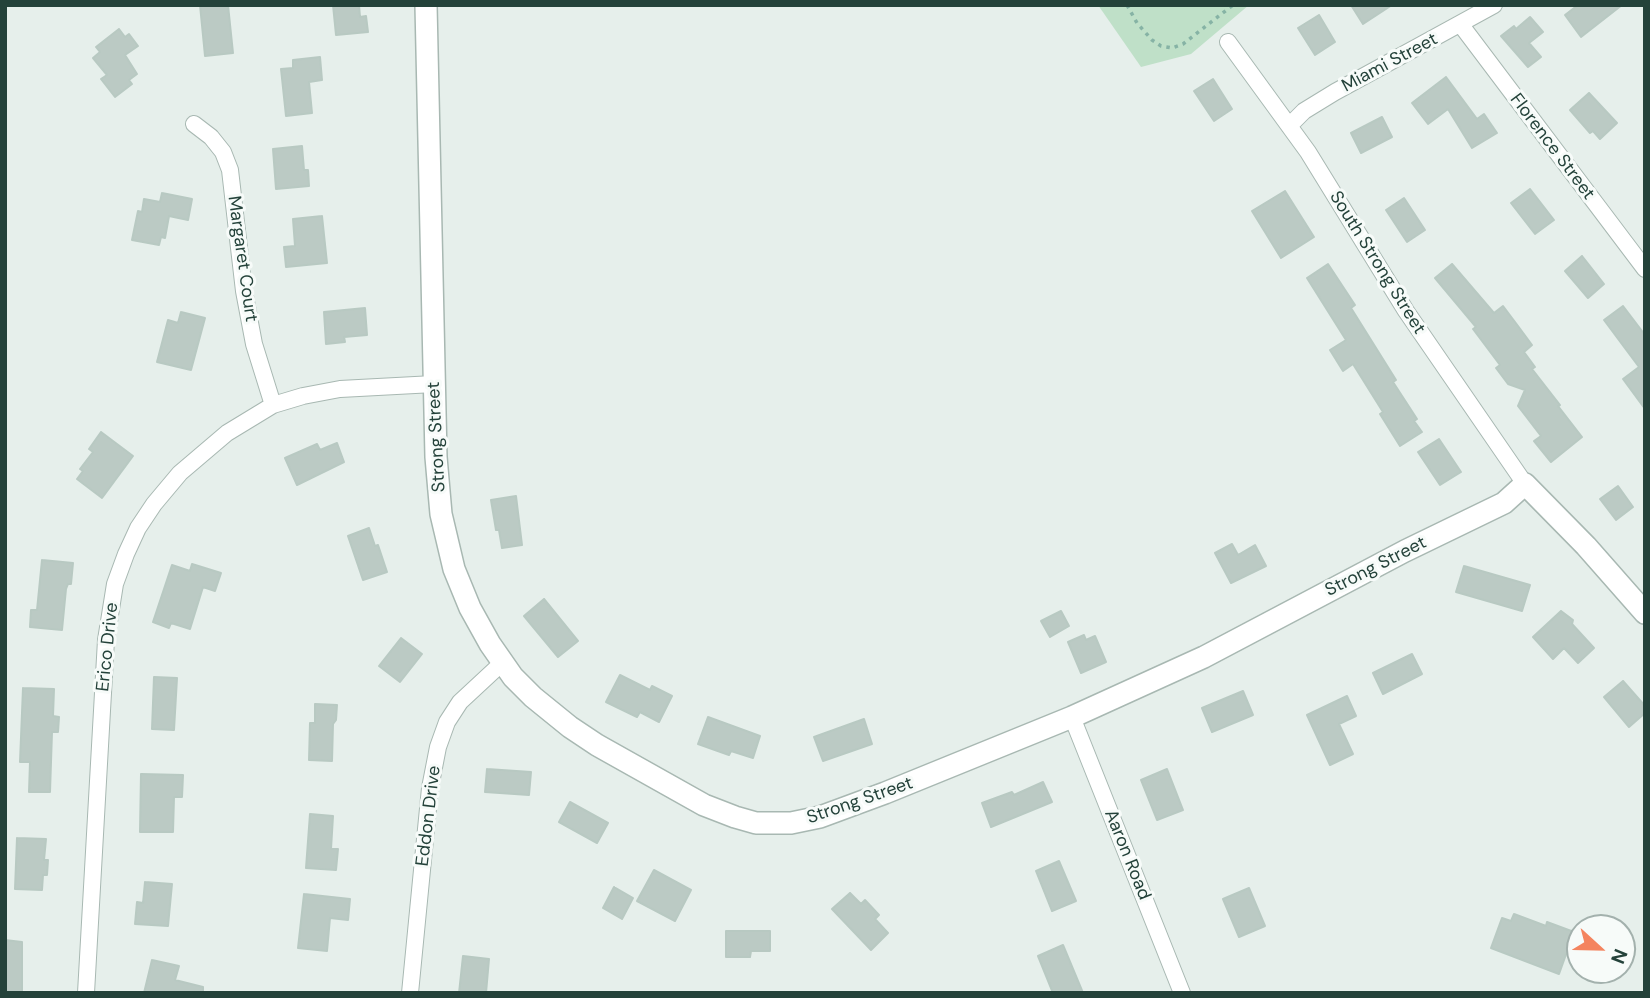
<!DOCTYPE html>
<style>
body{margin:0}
#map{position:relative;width:1650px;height:998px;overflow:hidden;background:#e6efeb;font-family:"DM Sans",sans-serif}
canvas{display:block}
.frame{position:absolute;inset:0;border:7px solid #24423a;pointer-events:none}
.north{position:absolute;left:1566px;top:914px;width:70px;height:70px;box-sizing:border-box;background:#f7fbf9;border:2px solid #a3b1ad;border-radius:50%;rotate:112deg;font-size:19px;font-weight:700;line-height:28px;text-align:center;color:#24423a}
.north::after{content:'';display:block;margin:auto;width:24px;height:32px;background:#f4845f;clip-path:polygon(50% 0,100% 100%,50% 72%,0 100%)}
</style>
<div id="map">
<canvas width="1650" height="998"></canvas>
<div class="frame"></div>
<div class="north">N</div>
</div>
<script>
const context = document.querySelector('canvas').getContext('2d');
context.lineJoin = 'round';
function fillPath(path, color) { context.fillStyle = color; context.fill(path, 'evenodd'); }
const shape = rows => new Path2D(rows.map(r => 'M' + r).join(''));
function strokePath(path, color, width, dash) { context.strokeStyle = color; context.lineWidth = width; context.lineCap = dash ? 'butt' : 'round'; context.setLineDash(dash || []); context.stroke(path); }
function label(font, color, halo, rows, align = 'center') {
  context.font = font + ' "DM Sans",sans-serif'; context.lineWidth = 6; context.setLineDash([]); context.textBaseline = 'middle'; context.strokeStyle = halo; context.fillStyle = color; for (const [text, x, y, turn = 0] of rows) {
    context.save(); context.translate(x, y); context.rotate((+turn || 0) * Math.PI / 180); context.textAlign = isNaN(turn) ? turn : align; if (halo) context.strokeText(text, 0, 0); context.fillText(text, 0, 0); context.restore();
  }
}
fillPath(shape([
 [1098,5,1249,5,1191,54,1141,67]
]), '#bfe0c8');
const building = shape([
 [200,5,228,5,233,53,205,56,200,5],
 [333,5,359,5,360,17,366,16,368,32,336,35,333,5],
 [1351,5,1392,5,1363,24,1351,5],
 [1578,5,1622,5,1581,37,1565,15,1578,5],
 [1319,15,1335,42,1315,55,1298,28,1319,15],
 [1530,17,1543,32,1529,43,1541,57,1528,67,1501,36,1514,26,1516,29,1530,17],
 [119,29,125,37,129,34,138,46,125,55,137,74,129,80,132,84,115,97,101,79,107,75,93,58,100,52,96,47,119,29],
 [320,57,322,80,309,82,312,113,286,116,281,69,293,68,293,60,320,57],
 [1446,77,1477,119,1484,114,1497,133,1472,148,1448,109,1428,124,1412,103,1446,77],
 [1213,79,1232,109,1214,121,1194,91,1213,79],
 [1589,93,1617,123,1600,139,1593,131,1590,133,1570,110,1589,93],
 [1382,117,1392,137,1361,153,1351,133,1382,117],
 [302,146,304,170,308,170,309,186,276,189,273,149,302,146],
 [1530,189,1554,220,1535,234,1511,203,1530,189],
 [1285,191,1314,237,1281,258,1252,211,1285,191],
 [162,193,192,199,188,220,169,216,165,238,161,237,159,245,132,240,138,211,142,212,144,199,160,202,162,193],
 [1404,198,1425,230,1407,242,1386,210,1404,198],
 [322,216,327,263,286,267,284,247,295,246,293,219,322,216],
 [1582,256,1604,284,1588,298,1565,271,1582,256],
 [1328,264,1355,305,1351,308,1396,380,1393,382,1417,419,1414,421,1422,432,1400,446,1380,414,1383,412,1353,364,1343,371,1330,350,1346,340,1307,278,1328,264],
 [1452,264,1494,313,1503,306,1518,326,1532,345,1524,352,1535,367,1532,369,1560,405,1558,406,1582,437,1551,462,1534,441,1541,436,1518,406,1525,390,1508,384,1496,368,1500,365,1473,329,1476,327,1435,278,1452,264],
 [1623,306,1645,335,1645,409,1623,379,1639,367,1604,320,1623,306],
 [365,308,367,335,344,337,345,342,326,344,324,312,365,308],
 [181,312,205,318,191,370,157,362,168,320,178,323,181,312],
 [101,432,133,456,102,498,77,479,83,471,80,469,93,452,89,449,101,432],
 [1439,439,1461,472,1440,485,1418,452,1439,439],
 [337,443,344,462,297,485,285,458,317,444,320,450,337,443],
 [1618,486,1633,507,1616,520,1600,499,1618,486],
 [516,496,522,545,502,548,499,530,496,530,491,500,516,496],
 [369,528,375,546,378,545,387,572,363,580,348,536,369,528],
 [1232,544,1238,555,1255,545,1266,566,1231,583,1215,553,1232,544],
 [42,560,73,563,71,584,68,584,66,589,62,630,30,627,31,610,37,610,42,560],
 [192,564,221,573,215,591,203,587,190,629,171,623,169,628,153,622,172,565,190,571,192,564],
 [1464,566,1530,585,1522,611,1456,592,1464,566],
 [544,599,578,641,558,657,524,616,544,599],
 [1061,611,1069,626,1050,637,1041,621,1061,611],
 [1561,611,1573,620,1572,624,1594,648,1578,663,1564,648,1553,659,1533,637,1561,611],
 [1084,635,1086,640,1095,636,1106,662,1081,673,1068,642,1084,635],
 [401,638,422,654,400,682,379,666,401,638],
 [1412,654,1422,674,1383,694,1373,673,1412,654],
 [620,675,650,690,652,686,672,696,659,722,640,712,637,717,606,702,620,675],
 [154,677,177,678,174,730,152,729,154,677],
 [1623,681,1645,706,1645,713,1629,727,1604,697,1623,681],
 [23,688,54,689,53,716,59,717,58,732,52,732,50,792,29,792,30,762,20,762,23,688],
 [1243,691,1253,715,1212,732,1202,708,1243,691],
 [1347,696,1356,716,1339,724,1353,754,1330,765,1307,715,1347,696],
 [315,704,337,705,336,720,333,724,332,761,309,760,310,723,315,723,315,704],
 [708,717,760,736,753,758,731,751,729,755,698,744,708,717],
 [864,719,872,744,823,761,814,737,864,719],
 [487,769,531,772,529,795,485,792,487,769],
 [1167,769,1183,810,1157,820,1141,780,1167,769],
 [141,774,183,775,182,797,174,797,173,832,140,832,141,774],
 [1043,782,1052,802,991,827,982,803,1012,792,1014,795,1043,782],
 [570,802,608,823,597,843,559,822,570,802],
 [310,814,333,816,331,849,338,849,336,870,306,868,310,814],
 [17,838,46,839,44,860,48,860,47,875,43,875,42,890,15,889,17,838],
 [1059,861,1076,901,1052,911,1036,871,1059,861],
 [654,870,691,890,675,921,637,901,654,870],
 [145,882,172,884,168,926,135,924,137,902,143,903,145,882],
 [614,887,633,898,622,919,603,908,614,887],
 [1249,888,1265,926,1239,937,1223,899,1249,888],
 [850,893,861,904,865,900,879,915,875,919,888,933,871,950,832,909,850,893],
 [304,894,350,899,348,920,330,918,327,951,298,948,304,894],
 [1514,914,1546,926,1547,922,1574,932,1559,974,1491,948,1502,918,1511,921,1514,914],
 [726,931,770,931,770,951,751,951,750,957,726,957,726,931],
 [5,940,22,942,22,993,5,993,5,940],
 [1063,945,1083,993,1053,993,1038,956,1063,945],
 [463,956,489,959,486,993,459,993,463,956],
 [152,960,179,966,175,980,203,987,203,993,144,993,152,960]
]);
fillPath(building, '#bbcac4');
strokePath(building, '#b8c9c2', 2);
const minor = shape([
 [1461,25,1645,269],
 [1228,42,1308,152,1406,311,1525,484],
 [194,124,211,137,223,152,230,170,244,291,254,344,273,405],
 [1289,126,1304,111,1335,92,1494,5],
 [1072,717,1182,993],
 [86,993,106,640,115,584,126,554,138,528,154,504,180,473,227,433,273,405,303,396,340,389,434,384],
 [410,993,430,788,438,747,447,722,460,702,502,663]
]);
const tertiary = shape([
 [426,5,436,457,441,514,454,569,470,608,490,644,513,677,533,697,570,727,597,745,704,805,735,817,756,823,791,823,820,817,885,793,1072,717,1204,657,1405,551,1504,503,1525,484,1586,546,1645,613]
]);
strokePath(minor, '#a8b8b2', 18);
strokePath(tertiary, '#a8b8b2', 24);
strokePath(shape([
 [1127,5,1137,23,1152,40,1161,46,1172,48,1183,44,1233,5]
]), '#86b3a5', 3.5, [3.5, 5]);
strokePath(minor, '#fff', 16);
strokePath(tertiary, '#fff', 21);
label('18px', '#24423a', '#f7fbf9', [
 ["Miami Street",1390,63,-28],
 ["Florence Street",1552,147,53],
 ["Margaret Court",242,259,82],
 ["South Strong Street",1377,263,58],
 ["Strong Street",437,437,-93],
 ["Strong Street",1376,567,-27],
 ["Erico Drive",108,647,-84],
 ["Strong Street",860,801,-19],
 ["Eddon Drive",429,816,-83],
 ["Aaron Road",1127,855,68]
]);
</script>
